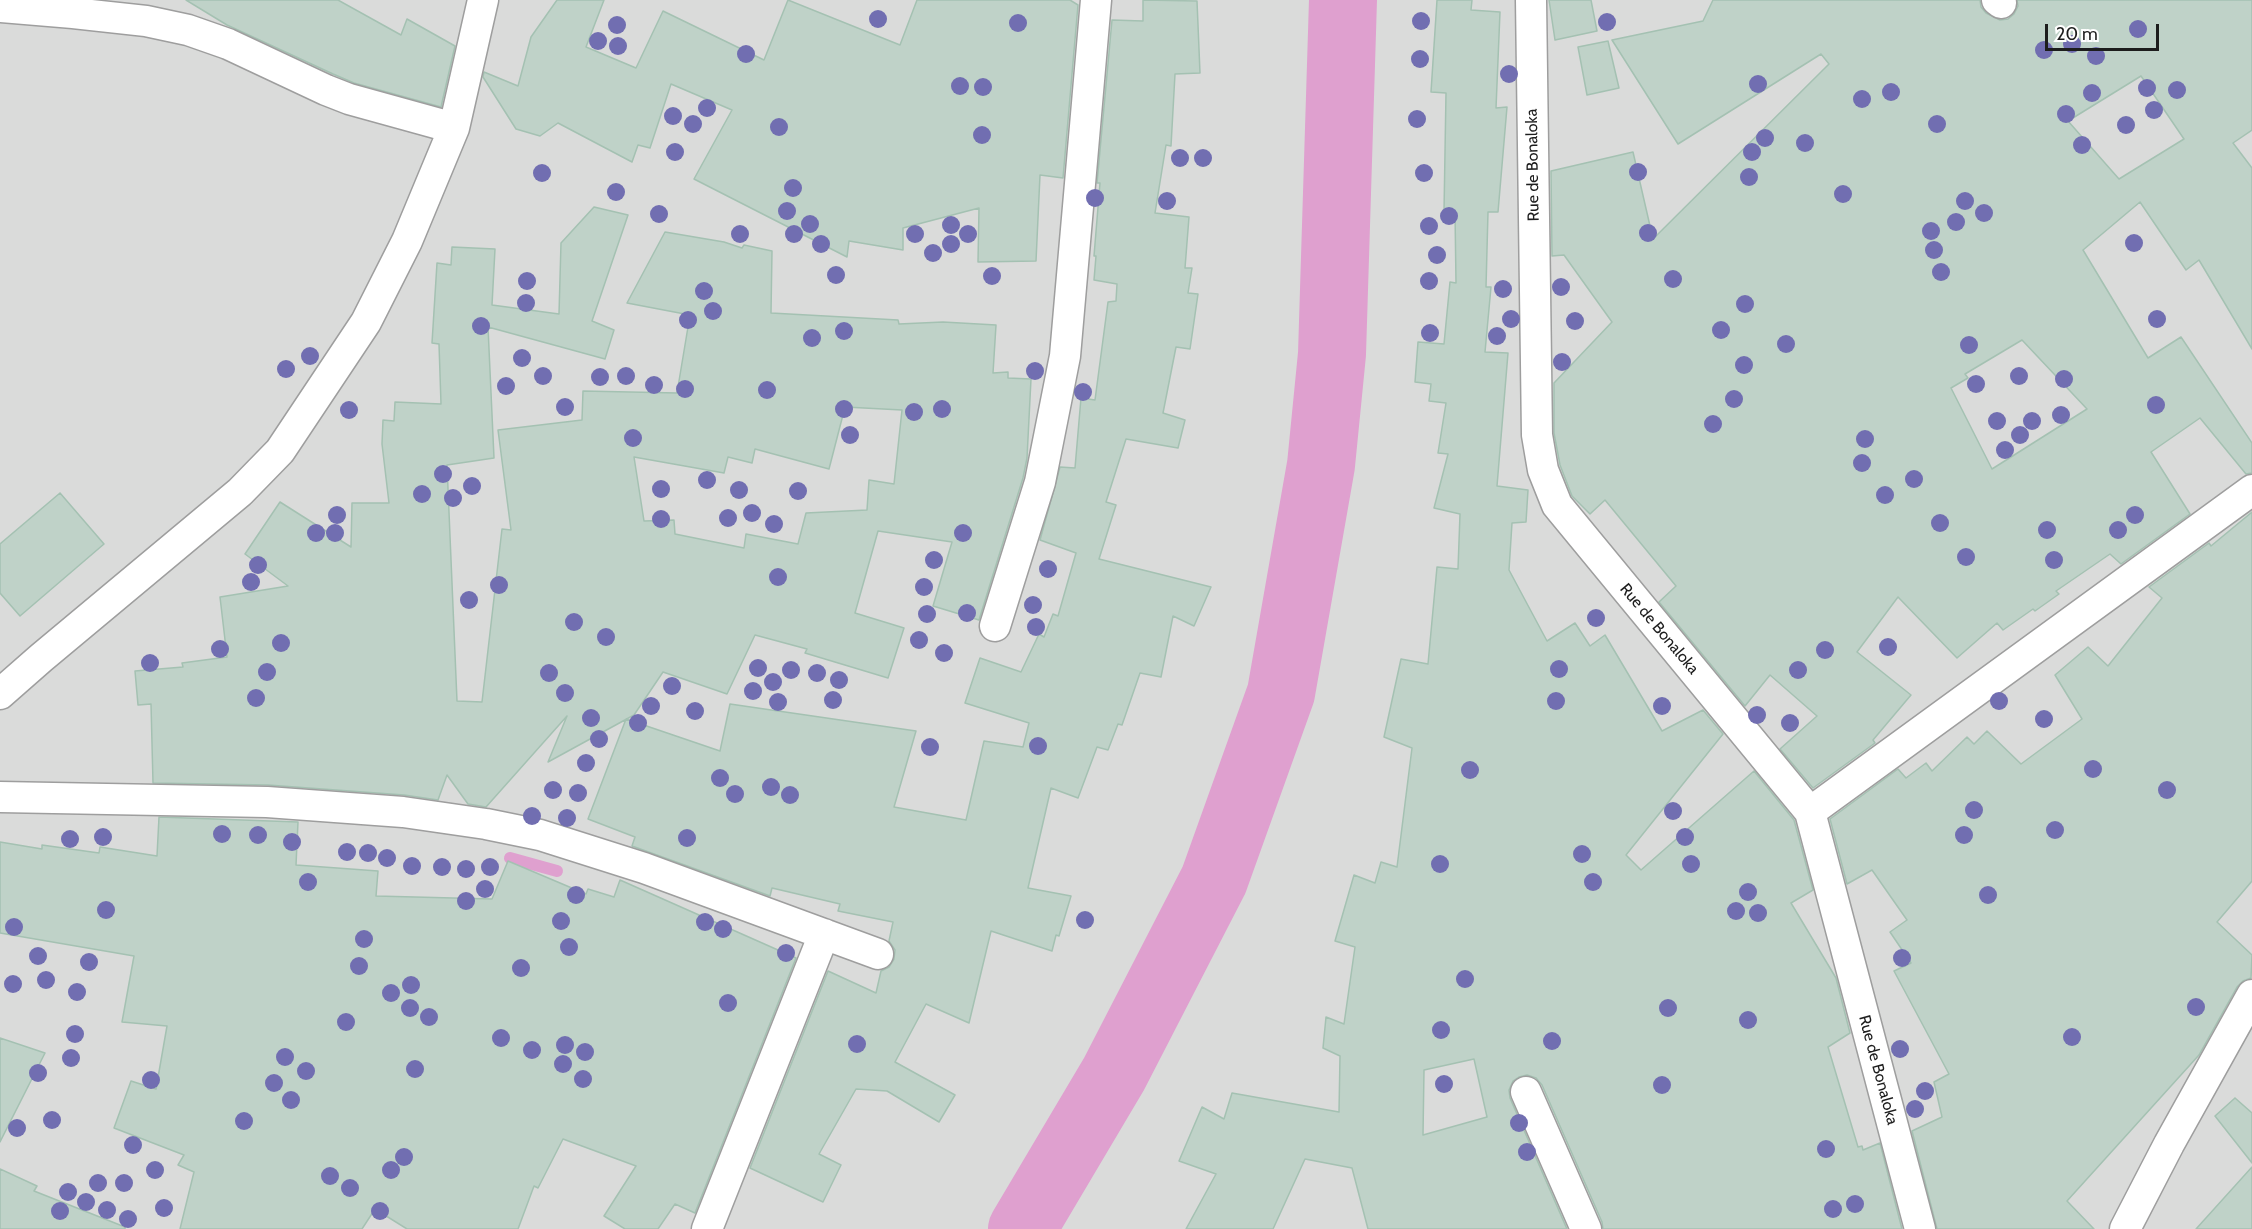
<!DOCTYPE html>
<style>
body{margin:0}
#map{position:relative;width:2252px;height:1229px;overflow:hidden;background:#e2efeb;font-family:Cabin,sans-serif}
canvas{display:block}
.scale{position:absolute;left:2045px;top:24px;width:114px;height:27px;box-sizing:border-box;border:3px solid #1d1d1d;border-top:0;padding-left:8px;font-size:18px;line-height:21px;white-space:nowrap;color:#1d1d1d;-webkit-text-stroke:4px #fff;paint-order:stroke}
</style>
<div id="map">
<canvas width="2252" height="1229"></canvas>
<div class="scale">20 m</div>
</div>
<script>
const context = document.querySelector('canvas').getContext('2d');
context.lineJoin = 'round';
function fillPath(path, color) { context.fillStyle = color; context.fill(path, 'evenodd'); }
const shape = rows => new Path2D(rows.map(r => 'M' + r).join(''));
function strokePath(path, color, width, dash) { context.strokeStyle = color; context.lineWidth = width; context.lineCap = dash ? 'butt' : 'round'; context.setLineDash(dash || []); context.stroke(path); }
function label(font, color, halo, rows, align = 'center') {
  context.font = font + ' Cabin,sans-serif'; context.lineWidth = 4.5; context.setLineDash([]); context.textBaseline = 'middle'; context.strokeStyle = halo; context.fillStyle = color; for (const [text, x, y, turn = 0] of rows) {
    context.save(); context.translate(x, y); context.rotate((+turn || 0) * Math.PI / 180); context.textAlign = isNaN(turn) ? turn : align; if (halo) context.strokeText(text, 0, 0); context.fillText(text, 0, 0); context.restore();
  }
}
fillPath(shape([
 [0,0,2252,0,2252,1229,0,1229]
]), '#dadbda');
strokePath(shape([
 [510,858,557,871]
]), '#dfa0cf', 12);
strokePath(shape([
 [1022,1229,1114,1074,1214,880,1281,693,1321,465,1332,354,1343,0]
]), '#dfa0cf', 68);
const building = shape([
 [186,0,338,0,401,35,407,19,455,46,441,107,354,83,333,74,227,25,186,0],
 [557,0,604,0,586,47,636,68,663,11,764,60,788,0,900,45,917,0,1070,0,1078,5,1063,178,1040,175,1036,261,978,262,979,208,903,228,903,250,849,241,847,257,694,179,732,110,671,84,650,148,638,145,632,162,558,123,540,136,516,129,483,77,484,72,518,86,531,37,557,0],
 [1143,0,1197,1,1200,73,1175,74,1171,146,1166,145,1155,213,1189,217,1185,268,1192,268,1188,293,1198,294,1190,349,1176,347,1163,413,1185,420,1178,448,1126,439,1106,502,1116,505,1099,559,1211,587,1194,626,1173,616,1161,677,1140,673,1122,725,1118,724,1108,750,1097,747,1078,798,1051,788,1028,888,1071,896,1059,936,1056,935,1052,951,991,931,969,1023,926,1004,895,1062,955,1095,939,1122,887,1091,856,1089,819,1154,841,1165,823,1202,750,1168,828,971,876,993,881,971,889,967,894,959,895,950,889,941,893,922,838,911,840,904,772,888,770,896,632,846,635,837,588,819,626,719,720,751,730,704,916,731,894,807,966,820,984,741,1023,747,1029,723,965,703,980,658,1021,672,1039,634,1044,637,1053,614,1058,616,1076,553,1040,540,1060,467,1075,468,1081,398,1095,400,1108,302,1116,301,1117,284,1094,280,1096,256,1094,256,1100,183,1097,183,1112,20,1143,21,1143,0],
 [1437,0,1472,0,1471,10,1500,12,1496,108,1507,107,1498,212,1488,212,1486,287,1491,287,1485,352,1508,353,1497,486,1528,490,1526,522,1512,523,1509,570,1547,641,1575,623,1590,646,1605,635,1662,731,1703,710,1723,734,1626,855,1641,870,1754,771,1794,820,1813,890,1791,903,1836,978,1850,1033,1828,1047,1858,1147,1862,1146,1863,1150,1880,1143,1902,1229,1603,1229,1602,1222,1542,1085,1536,1078,1527,1075,1519,1077,1513,1081,1509,1090,1510,1098,1567,1229,1368,1229,1352,1168,1305,1159,1273,1229,1186,1229,1216,1174,1179,1161,1202,1107,1224,1119,1232,1093,1339,1112,1340,1056,1323,1048,1326,1017,1344,1024,1355,947,1335,941,1354,875,1375,883,1381,862,1397,867,1412,748,1384,737,1401,659,1428,664,1437,567,1458,569,1460,514,1434,508,1448,454,1438,453,1446,403,1429,401,1431,384,1415,382,1418,342,1444,344,1450,282,1456,283,1455,212,1444,212,1446,93,1431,92,1437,0],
 [1474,1059,1487,1117,1423,1135,1424,1070,1474,1059],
 [1549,0,1591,0,1597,31,1555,40,1549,0],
 [1713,0,1980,0,1981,7,1986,13,2000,20,2008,19,2014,14,2018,6,2017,0,2252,0,2252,130,2233,143,2252,168,2252,349,2199,260,2186,270,2140,202,2083,250,2148,358,2181,337,2252,443,2252,473,2246,474,2200,418,2151,452,2190,514,2121,564,2110,554,2056,591,2059,594,2035,611,2033,609,2003,630,1997,623,1957,658,1898,597,1857,652,1911,695,1873,740,1875,743,1813,788,1780,749,1817,716,1770,675,1745,706,1659,602,1676,586,1605,500,1590,514,1572,496,1560,465,1554,433,1554,383,1612,322,1564,255,1552,256,1551,171,1633,152,1653,239,1829,64,1821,54,1678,144,1612,40,1703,21,1713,0],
 [2141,76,2184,139,2119,179,2068,121,2141,76],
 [2022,340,2087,409,1992,469,1951,388,1968,378,1965,374,2022,340],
 [1608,41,1619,88,1587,95,1578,47,1608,41],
 [594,207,628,215,592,321,614,330,605,359,488,327,494,458,447,465,457,701,482,702,502,529,511,530,498,430,582,420,583,391,677,393,690,315,627,303,665,232,724,242,742,248,744,245,772,251,771,313,898,320,899,324,943,322,996,325,993,373,1008,372,1008,378,1031,379,1027,458,1023,478,979,620,933,606,952,542,878,531,855,613,904,628,888,678,805,653,807,649,755,635,727,694,663,672,634,715,548,762,567,716,486,807,468,804,447,775,438,800,404,795,268,785,153,783,151,704,138,705,135,671,183,667,182,663,227,657,220,597,288,586,245,554,280,502,351,547,352,503,389,503,382,444,383,420,394,421,395,402,441,404,439,344,432,343,437,263,451,265,452,247,495,249,492,305,559,314,561,243,594,207],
 [845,407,902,410,894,484,869,480,867,510,806,513,798,544,746,534,744,548,675,534,674,520,644,521,634,457,724,473,728,457,752,463,755,449,829,469,845,407],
 [60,493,104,544,20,616,0,593,0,544,60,493],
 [2252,512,2252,881,2217,922,2252,955,2251,978,2243,981,2237,987,2199,1055,2067,1201,2094,1229,1937,1229,1912,1131,1942,1117,1934,1082,1949,1074,1894,971,1911,963,1890,932,1907,920,1872,870,1847,884,1830,819,1898,769,1906,778,1926,763,1932,771,1967,737,1974,744,1987,731,2021,764,2082,719,2055,675,2088,647,2108,666,2162,598,2149,587,2209,543,2211,546,2252,512],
 [159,817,298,822,296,865,378,871,376,896,492,899,508,861,586,894,588,889,614,897,620,880,796,958,695,1213,675,1204,658,1229,625,1229,604,1216,636,1166,563,1139,538,1188,534,1186,518,1229,407,1229,375,1209,362,1229,180,1229,194,1172,178,1165,184,1155,114,1128,131,1081,156,1089,167,1026,122,1022,134,956,0,933,0,842,42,849,42,845,99,853,100,847,157,856,159,817],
 [0,1038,45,1053,0,1142,0,1038],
 [2235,1098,2252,1113,2252,1163,2215,1116,2235,1098],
 [2252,1167,2252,1229,2196,1229,2252,1167],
 [0,1169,37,1186,34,1191,125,1227,125,1229,0,1229,0,1169]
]);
fillPath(building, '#bfd2c8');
strokePath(building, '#a4c1b2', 1.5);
const street = shape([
 [1531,0,1537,435,1543,470,1557,505,1810,812,1920,1229],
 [1997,0,2001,3],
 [0,7,73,13,146,21,188,30,228,44,326,90,349,99,454,128],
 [995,626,1040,482,1065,356,1096,0],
 [0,694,41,658,240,492,280,451,366,322,407,241,454,128,483,0],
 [0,797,267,802,403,812,486,824,540,835,644,868,878,954],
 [1810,812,2252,490],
 [1526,1092,1586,1229],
 [707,1229,824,934],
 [2125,1229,2169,1144,2252,995]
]);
strokePath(street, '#9e9e9e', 33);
strokePath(street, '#fff', 30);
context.fillStyle = '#716eb1';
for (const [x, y] of [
 [878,19],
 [1421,21],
 [1607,22],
 [1018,23],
 [617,25],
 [2138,29],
 [598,41],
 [2072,44],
 [618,46],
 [2044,50],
 [746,54],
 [2096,56],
 [1420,59],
 [1509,74],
 [1758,84],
 [960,86],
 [983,87],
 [2147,88],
 [2177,90],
 [1891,92],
 [2092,93],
 [1862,99],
 [707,108],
 [2154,110],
 [2066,114],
 [673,116],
 [1417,119],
 [693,124],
 [1937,124],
 [2126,125],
 [779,127],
 [982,135],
 [1765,138],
 [1805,143],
 [2082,145],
 [675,152],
 [1752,152],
 [1180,158],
 [1203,158],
 [1638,172],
 [542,173],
 [1424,173],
 [1749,177],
 [793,188],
 [616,192],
 [1843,194],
 [1095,198],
 [1167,201],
 [1965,201],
 [787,211],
 [1984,213],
 [659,214],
 [1449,216],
 [1956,222],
 [810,224],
 [951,225],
 [1429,226],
 [1931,231],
 [1648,233],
 [740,234],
 [794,234],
 [915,234],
 [968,234],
 [2134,243],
 [821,244],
 [951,244],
 [1934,250],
 [933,253],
 [1437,255],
 [1941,272],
 [836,275],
 [992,276],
 [1673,279],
 [527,281],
 [1429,281],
 [1561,287],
 [1503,289],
 [704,291],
 [526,303],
 [1745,304],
 [713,311],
 [1511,319],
 [2157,319],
 [688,320],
 [1575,321],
 [481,326],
 [1721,330],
 [844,331],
 [1430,333],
 [1497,336],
 [812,338],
 [1786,344],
 [1969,345],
 [310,356],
 [522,358],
 [1562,362],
 [1744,365],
 [286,369],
 [1035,371],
 [543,376],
 [626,376],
 [2019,376],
 [600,377],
 [2064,379],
 [1976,384],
 [654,385],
 [506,386],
 [685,389],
 [767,390],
 [1083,392],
 [1734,399],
 [2156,405],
 [565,407],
 [844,409],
 [942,409],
 [349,410],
 [914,412],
 [2061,415],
 [1997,421],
 [2032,421],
 [1713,424],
 [850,435],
 [2020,435],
 [633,438],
 [1865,439],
 [2005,450],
 [1862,463],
 [443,474],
 [1914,479],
 [707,480],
 [472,486],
 [661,489],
 [739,490],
 [798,491],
 [422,494],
 [1885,495],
 [453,498],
 [752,513],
 [337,515],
 [2135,515],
 [728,518],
 [661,519],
 [1940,523],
 [774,524],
 [2047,530],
 [2118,530],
 [316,533],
 [335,533],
 [963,533],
 [1966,557],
 [934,560],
 [2054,560],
 [258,565],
 [1048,569],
 [778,577],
 [251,582],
 [499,585],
 [924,587],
 [469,600],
 [1033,605],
 [967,613],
 [927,614],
 [1596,618],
 [574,622],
 [1036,627],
 [606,637],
 [919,640],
 [281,643],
 [1888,647],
 [220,649],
 [1825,650],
 [944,653],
 [150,663],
 [758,668],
 [1559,669],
 [791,670],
 [1798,670],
 [267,672],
 [549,673],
 [817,673],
 [839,680],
 [773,682],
 [672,686],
 [753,691],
 [565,693],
 [256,698],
 [833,700],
 [1556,701],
 [1999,701],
 [778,702],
 [651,706],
 [1662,706],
 [695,711],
 [1757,715],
 [591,718],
 [2044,719],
 [638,723],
 [1790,723],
 [599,739],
 [1038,746],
 [930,747],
 [586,763],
 [2093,769],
 [1470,770],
 [720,778],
 [771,787],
 [553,790],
 [2167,790],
 [578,793],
 [735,794],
 [790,795],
 [1974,810],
 [1673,811],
 [532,816],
 [567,818],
 [2055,830],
 [222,834],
 [258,835],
 [1964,835],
 [103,837],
 [1685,837],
 [687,838],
 [70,839],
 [292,842],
 [347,852],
 [368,853],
 [1582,854],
 [387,858],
 [1440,864],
 [1691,864],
 [412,866],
 [442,867],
 [490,867],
 [466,869],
 [308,882],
 [1593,882],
 [485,889],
 [1748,892],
 [576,895],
 [1988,895],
 [466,901],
 [106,910],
 [1736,911],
 [1758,913],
 [1085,920],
 [561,921],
 [705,922],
 [14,927],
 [723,929],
 [364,939],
 [569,947],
 [786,953],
 [38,956],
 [1902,958],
 [89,962],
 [359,966],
 [521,968],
 [1465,979],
 [46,980],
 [13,984],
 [411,985],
 [77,992],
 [391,993],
 [728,1003],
 [2196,1007],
 [410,1008],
 [1668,1008],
 [429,1017],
 [1748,1020],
 [346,1022],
 [1441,1030],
 [75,1034],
 [2072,1037],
 [501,1038],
 [1552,1041],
 [857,1044],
 [565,1045],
 [1900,1049],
 [532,1050],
 [585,1052],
 [285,1057],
 [71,1058],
 [563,1064],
 [415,1069],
 [306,1071],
 [38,1073],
 [583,1079],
 [151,1080],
 [274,1083],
 [1444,1084],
 [1662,1085],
 [1925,1091],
 [291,1100],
 [1915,1109],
 [52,1120],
 [244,1121],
 [1519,1123],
 [17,1128],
 [133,1145],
 [1826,1149],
 [1527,1152],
 [404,1157],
 [155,1170],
 [391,1170],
 [330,1176],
 [98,1183],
 [124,1183],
 [350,1188],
 [68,1192],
 [86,1202],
 [1855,1204],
 [164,1208],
 [1833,1209],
 [107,1210],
 [60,1211],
 [380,1211],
 [128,1219]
]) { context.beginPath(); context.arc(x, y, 9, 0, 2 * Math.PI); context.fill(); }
label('16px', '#1d1d1d', '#fff', [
 ["Rue de Bonaloka",1533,165,-91],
 ["Rue de Bonaloka",1659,629,50],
 ["Rue de Bonaloka",1878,1070,75]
]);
</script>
